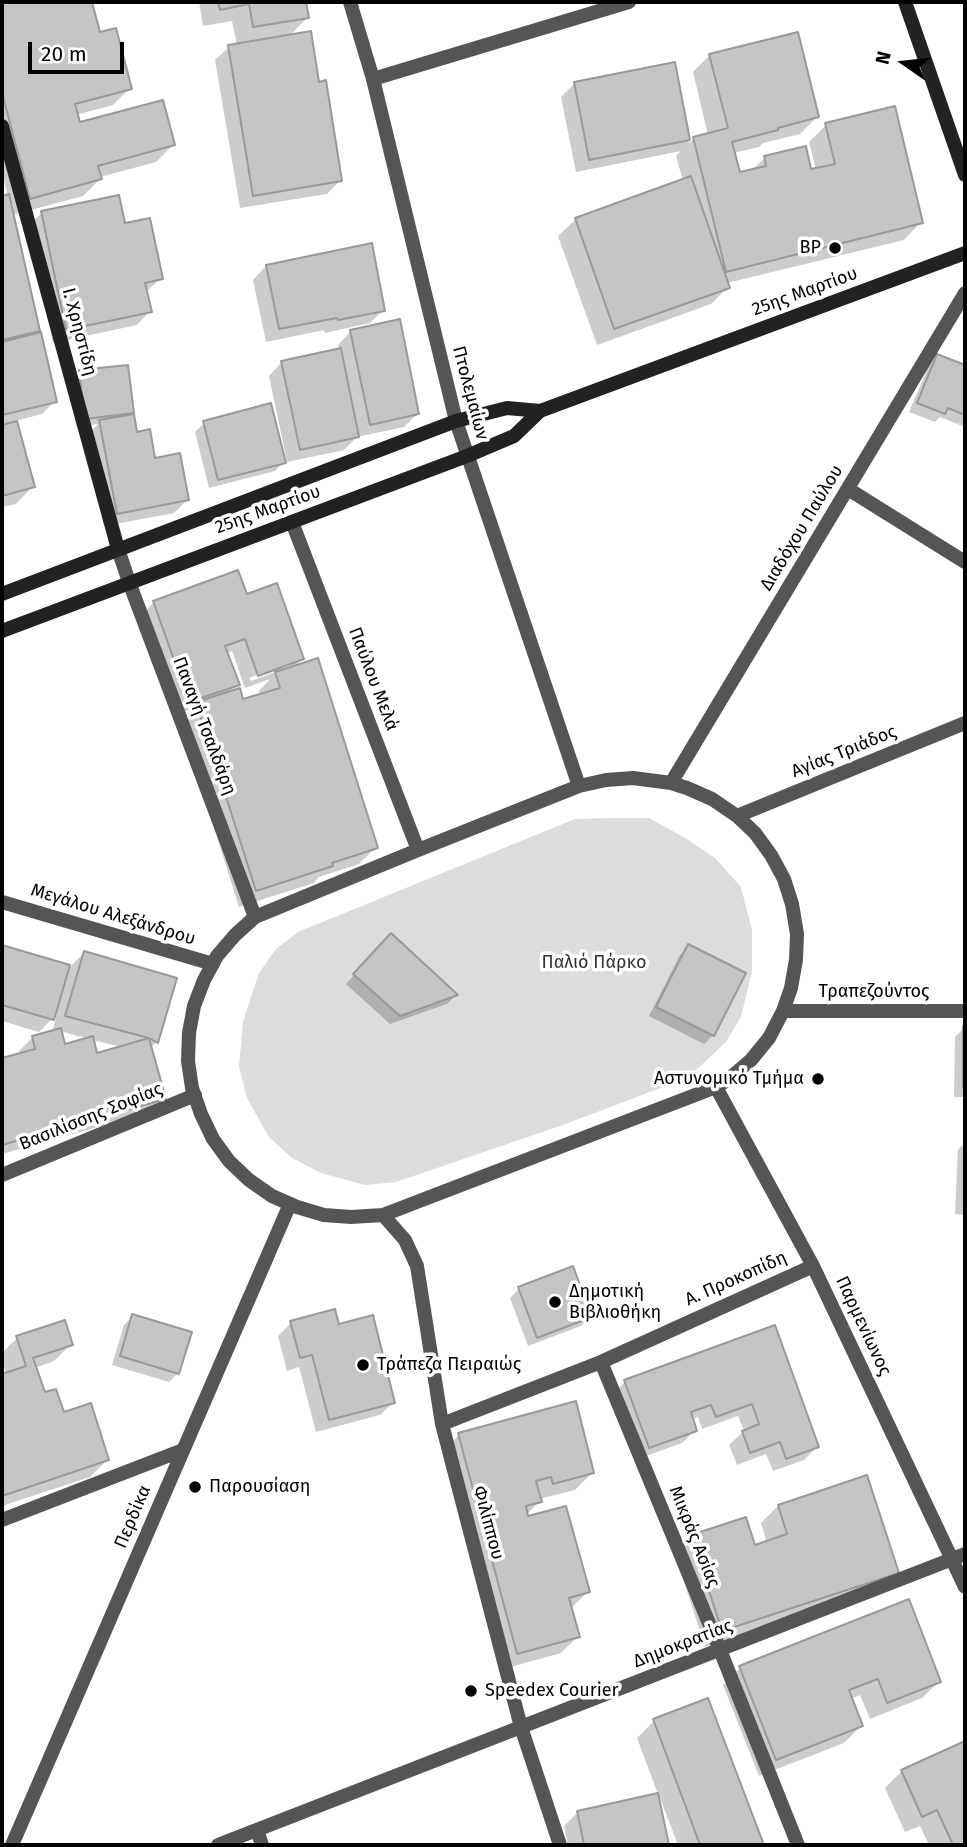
<!DOCTYPE html>
<meta charset="utf-8">
<style>
body{margin:0}
#map{position:relative;width:967px;height:1847px;overflow:hidden;background:#fff;font-family:"Fira Sans",sans-serif}
canvas{display:block}
.frame{position:absolute;inset:0;border:4px solid #000;pointer-events:none}
.north{position:absolute;left:869px;top:28px;width:70px;height:70px;-webkit-text-stroke:5px #fff;paint-order:stroke;rotate:284deg;font-size:19px;font-weight:700;line-height:28px;text-align:center;color:#000}
.north::after{content:'';display:block;margin:auto;width:24px;height:32px;background:#000;clip-path:polygon(50% 0,100% 100%,50% 72%,0 100%)}
.scale{position:absolute;left:28px;top:42px;width:96px;height:32px;box-sizing:border-box;border:4px solid #000;border-top:0;padding-left:9px;font-size:21px;line-height:24px;white-space:nowrap;color:#000;-webkit-text-stroke:5px #fff;paint-order:stroke}
</style>
<div id="map">
<canvas width="967" height="1847"></canvas>
<div class="frame"></div>
<div class="north">N</div>
<div class="scale">20 m</div>
</div>
<script>
const context = document.querySelector('canvas').getContext('2d');
context.lineJoin = 'round';
function fillPath(path, color) { context.fillStyle = color; context.fill(path, 'evenodd'); }
const shape = rows => new Path2D(rows.map(r => 'M' + r).join(''));
function strokePath(path, color, width, dash) { context.strokeStyle = color; context.lineWidth = width; context.lineCap = dash ? 'butt' : 'round'; context.setLineDash(dash || []); context.stroke(path); }
function label(font, color, halo, rows, align = 'center') {
  context.font = font + ' "Fira Sans",sans-serif'; context.lineWidth = 7; context.setLineDash([]); context.textBaseline = 'middle'; context.strokeStyle = halo; context.fillStyle = color; for (const [text, x, y, turn = 0] of rows) {
    context.save(); context.translate(x, y); context.rotate((+turn || 0) * Math.PI / 180); context.textAlign = isNaN(turn) ? turn : align; if (halo) context.strokeText(text, 0, 0); context.fillText(text, 0, 0); context.restore();
  }
}
fillPath(shape([
 [612,818,649,818,687,839,715,858,741,887,752,930,752,971,741,1017,726,1042,695,1071,671,1084,563,1125,396,1182,365,1185,321,1173,292,1158,269,1137,247,1098,239,1066,243,1022,259,973,276,949,298,932,575,819]
]), '#dcdcdc');
fillPath(shape([
 [2,2,90,2,99,35,130,88,113,105,76,115,78,125,173,145,156,162,100,177,100,179,83,196,12,215,38,330,32,336,55,401,42,414,15,421,33,486,16,504,2,507,2,197,8,196,2,172],
 [199,2,304,2,307,18,288,37,318,84,340,181,327,194,240,208,215,60,229,47,237,45,232,21,203,26],
 [710,55,817,117,800,134,763,143,759,147,734,153,739,174,751,171,765,158,810,171,816,170,809,142,826,125,921,222,904,240,727,283,728,287,711,304,597,345,558,236,576,219,683,181,676,156,681,151,576,172,561,97,574,84,674,64,689,143,694,139,708,135,693,72],
 [42,213,123,225,161,278,146,292,150,311,137,325,53,343,28,226],
 [266,266,383,310,370,323,325,333,324,330,266,342,253,280],
 [351,331,417,414,404,427,357,437,344,450,287,462,269,376,282,362,339,350,338,345],
 [937,356,965,367,965,427,940,417,935,422,909,412,929,365],
 [80,372,132,412,127,417,136,434,153,460,187,500,174,513,104,526,87,435,98,424,76,427,71,381],
 [204,423,285,461,275,471,209,488,195,432],
 [245,596,302,659,294,667,376,847,359,864,319,877,314,883,239,907,180,720,191,709,176,715,141,616,154,602],
 [232,651,245,688,270,679,259,691,260,696,242,702,228,693,237,684,226,653],
 [289,663,289,667,251,681,249,678],
 [382,944,456,995,447,1004,390,1024,346,984],
 [689,946,713,1035,704,1044,649,1016,680,955],
 [2,947,68,966,66,971,84,953,175,979,156,1042,150,1048,164,1099,151,1112,2,1154,2,1060,20,1055,19,1051,33,1037,58,1031,53,1029,57,1014,39,1032,2,1021],
 [60,1031,89,1039,63,1046],
 [92,1040,122,1047,96,1055],
 [964,1028,965,1028,965,1097,954,1097,955,1037],
 [965,1142,965,1215,955,1214,958,1150],
 [519,1289,590,1317,581,1326,528,1346,510,1298],
 [133,1316,178,1373,169,1382,112,1365,124,1325],
 [291,1323,337,1326,394,1402,380,1415,316,1432,299,1367,287,1371,278,1336],
 [774,1327,817,1447,804,1460,773,1471,766,1454,737,1465,729,1445,744,1431,738,1416,702,1429,698,1417,692,1420,695,1430,682,1443,635,1460,612,1395,625,1382],
 [17,1338,71,1344,54,1361,35,1368,44,1395,107,1460,90,1477,2,1506,2,1376,6,1374,2,1360,2,1353],
 [459,1435,592,1473,575,1490,539,1499,540,1501,526,1515,588,1592,570,1609,578,1636,561,1653,500,1670,442,1452],
 [778,1506,897,1572,880,1589,705,1647,675,1554,692,1537,754,1547,767,1543,761,1523],
 [740,1668,939,1681,922,1698,870,1719,860,1695,850,1699,861,1726,844,1743,759,1776,723,1685],
 [707,1700,762,1845,678,1845,660,1798,658,1798,668,1845,568,1845,564,1826,578,1812,658,1794,637,1738,654,1721],
 [965,1743,965,1845,929,1845,920,1826,905,1832,885,1788,902,1771]
]), '#0003');
const building = shape([
 [2,2,92,2,100,32,116,28,132,89,75,104,80,122,163,100,175,145,98,166,102,179,30,199,2,93,2,2],
 [218,2,306,2,309,18,253,27,249,4,220,10,218,2],
 [311,31,319,82,326,80,342,181,253,196,228,45,311,31],
 [798,32,819,117,778,128,778,130,732,142,740,172,766,166,764,156,806,146,811,169,835,164,825,123,895,106,923,223,726,272,693,137,728,128,709,54,798,32],
 [675,62,690,140,589,160,574,82,675,62],
 [691,176,730,288,614,329,575,218,691,176],
 [9,194,40,331,2,340,2,196,9,194],
 [119,195,125,223,150,218,163,279,145,283,152,312,66,330,41,211,119,195],
 [372,243,385,311,338,320,337,318,279,329,266,265,372,243],
 [400,319,419,414,370,425,350,330,400,319],
 [41,332,57,402,2,415,2,342,41,332],
 [341,348,359,437,300,450,281,361,341,348],
 [937,354,965,365,965,415,948,408,945,414,917,403,937,354],
 [128,365,134,413,85,419,79,370,128,365],
 [271,403,286,463,218,480,203,421,271,403],
 [134,414,137,432,150,429,155,458,180,453,189,500,117,514,99,420,134,414],
 [17,421,35,487,2,496,2,425,17,421],
 [238,570,247,594,277,583,304,659,258,676,245,639,225,646,240,685,189,702,153,601,238,570],
 [318,658,378,848,332,863,333,866,256,891,196,702,240,688,243,699,280,688,275,672,318,658],
 [391,933,458,995,400,1016,353,974,391,933],
 [688,944,746,973,714,1036,656,1007,688,944],
 [2,945,70,965,54,1020,2,1005,2,945],
 [84,951,177,978,158,1043,149,1038,65,1016,84,951],
 [963,1026,965,1026,965,1088,963,1088,963,1026],
 [61,1028,65,1044,93,1036,97,1053,149,1038,166,1099,2,1145,2,1058,35,1049,32,1036,61,1028],
 [573,1266,592,1317,537,1338,518,1287,573,1266],
 [335,1309,339,1324,373,1315,395,1403,329,1420,312,1355,300,1358,290,1321,335,1309],
 [132,1314,192,1332,179,1374,120,1356,132,1314],
 [65,1320,73,1345,33,1358,45,1392,56,1389,64,1412,91,1403,109,1460,2,1496,2,1374,26,1366,16,1336,65,1320],
 [775,1325,819,1447,786,1459,780,1442,750,1453,742,1431,759,1424,752,1404,716,1417,711,1405,691,1412,697,1431,649,1448,624,1380,775,1325],
 [576,1401,594,1473,553,1484,551,1477,536,1481,542,1502,526,1506,528,1516,566,1506,590,1592,569,1598,580,1637,517,1654,458,1433,576,1401],
 [867,1475,899,1573,722,1631,691,1535,746,1517,755,1545,787,1534,778,1505,867,1475],
 [909,1599,941,1682,887,1703,878,1679,849,1690,863,1726,776,1760,739,1666,909,1599],
 [708,1698,764,1845,700,1845,653,1719,708,1698],
 [965,1741,965,1845,953,1845,937,1810,922,1817,901,1770,965,1741],
 [658,1793,669,1845,584,1845,577,1811,658,1793]
]);
fillPath(building, '#c4c4c4');
strokePath(building, '#999', 2);
strokePath(shape([
 [373,79,629,2]
]), '#555', 14);
strokePath(shape([
 [350,2,373,79,456,421,579,786],
 [848,489,965,562],
 [292,522,418,850],
 [118,549,129,582,255,917],
 [633,778,671,783,687,788,712,799,737,816,755,833,771,855,784,879,792,904,797,934,796,960,791,988,783,1011,769,1038,751,1060,730,1078,716,1087,383,1215,351,1217,324,1215,297,1207,272,1196,249,1180,229,1161,213,1139,201,1114,192,1088,188,1061,189,1033,194,1006,204,980,217,956,235,935,255,917,418,850,579,786,606,780,633,778],
 [671,783,965,293],
 [737,816,965,723],
 [2,902,213,964],
 [783,1011,965,1011],
 [716,1087,813,1266,965,1587],
 [2,1175,195,1095],
 [383,1215,405,1240,417,1266,442,1424,521,1727,560,1845],
 [601,1362,720,1650,798,1845],
 [442,1424,601,1362,813,1266],
 [2,1520,183,1450],
 [257,1830,262,1845],
 [12,1845,290,1204],
 [218,1845,965,1554]
]), '#555', 14);
strokePath(shape([
 [905,2,965,175],
 [2,126,118,549],
 [2,594,456,421,507,408,540,411],
 [2,631,467,456,514,436,540,411,965,253]
]), '#222', 14);
for (const [x, y, r, color] of [
 [835,248,7,"#000"],
 [818,1079,7,"#000"],
 [555,1302,7,"#000"],
 [363,1365,7,"#000"],
 [195,1487,7,"#000"],
 [471,1691,7,"#000"]
]) { const dot = new Path2D(); dot.arc(x, y, r, 0, 2 * Math.PI); context.fillStyle = color; context.fill(dot); strokePath(dot, '#fff', 2.5); }
label('18px', '#000', '#fff', [
 ["BP",821,248,"right"],
 ["Αστυνομικό Τμήμα",804,1079,"right"],
 ["Δημοτική",569,1292],
 ["Βιβλιοθήκη",569,1313],
 ["Τράπεζα Πειραιώς",377,1365],
 ["Παρουσίαση",209,1487],
 ["Speedex Courier",485,1691]
], 'left');
label('18px', '#000', '#fff', [
 ["25ης Μαρτίου",805,292,-20],
 ["Ι. Χρηστίδη",79,332,75],
 ["Πτολεμαίων",470,393,75],
 ["25ης Μαρτίου",268,510,-20],
 ["Διαδόχου Παύλου",802,528,-59],
 ["Παύλου Μελά",373,679,69],
 ["Παναγή Τσαλδάρη",204,726,69],
 ["Αγίας Τριάδος",844,752,-22],
 ["Μεγάλου Αλεξάνδρου",113,915,17],
 ["Τραπεζούντος",874,992],
 ["Βασιλίσσης Σοφίας",91,1117,-22],
 ["Α. Προκοπίδη",736,1279,-24],
 ["Παρμενίωνος",863,1326,65],
 ["Περδίκα",133,1517,-67],
 ["Φιλίππου",488,1523,75],
 ["Μικράς Ασίας",694,1537,68],
 ["Δημοκρατίας",683,1644,-21]
]);
label('18px', '#333', '#fff', [
 ["Παλιό Πάρκο",594,963]
]);
</script>
